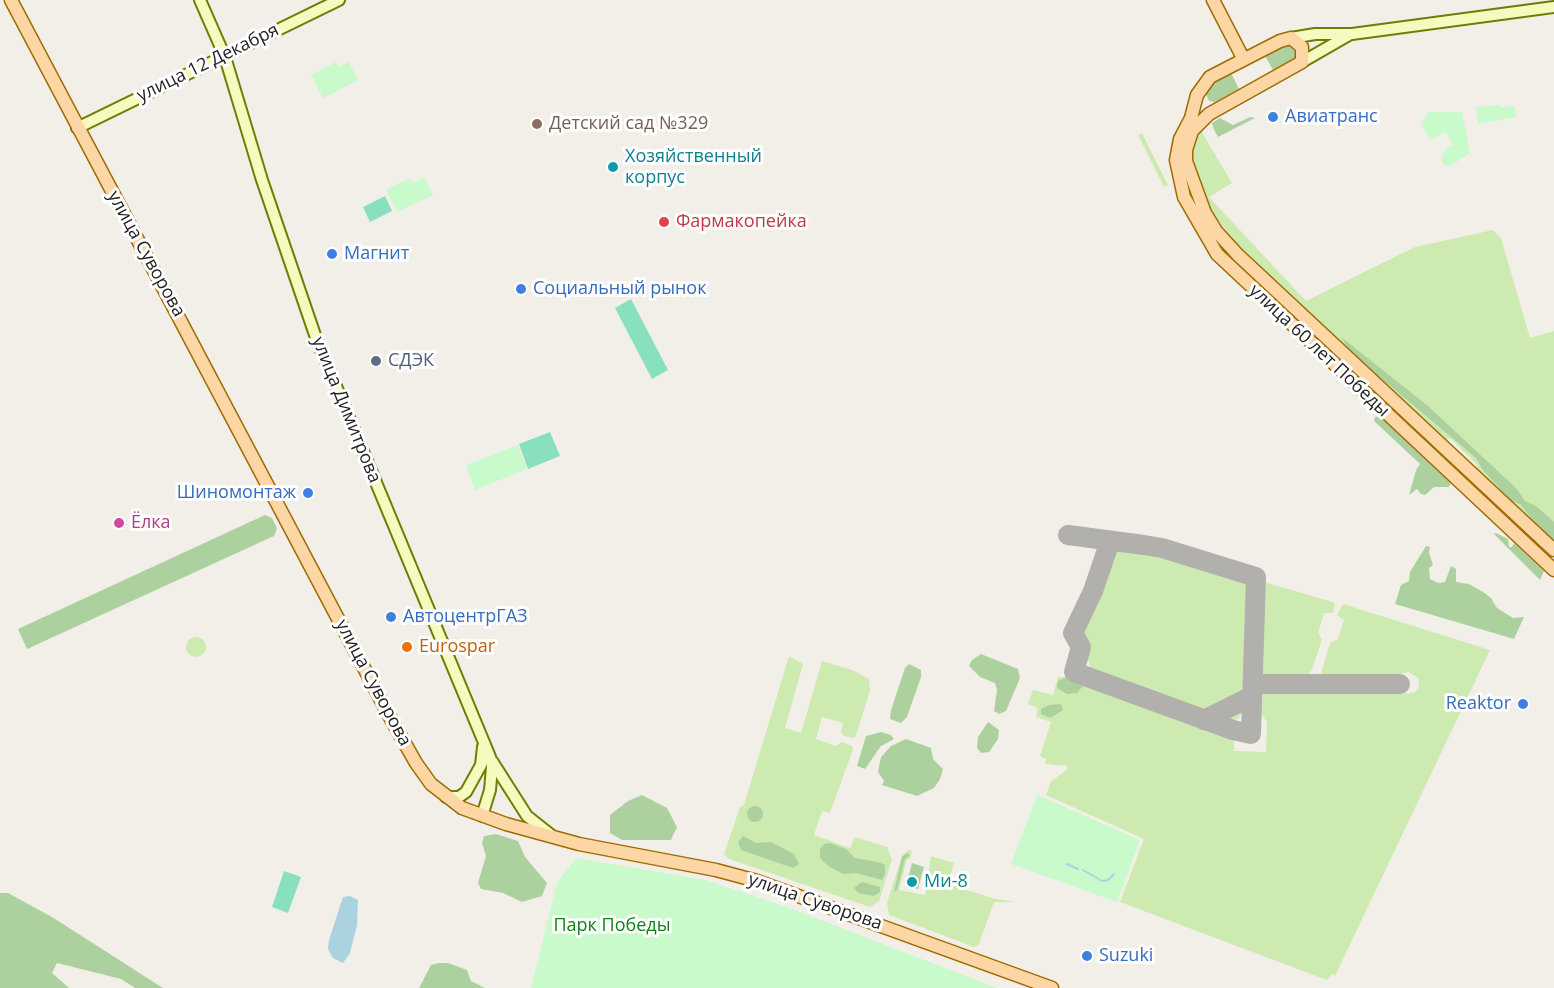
<!DOCTYPE html>
<meta charset="utf-8">
<style>
body{margin:0}
canvas{display:block;background:#f2efe9}
</style>
<canvas width="1554" height="988"></canvas>
<script>
const context = document.querySelector('canvas').getContext('2d');
context.lineJoin = 'round';
function fillPath(path, color) { context.fillStyle = color; context.fill(path, 'evenodd'); }
const shape = rows => new Path2D(rows.map(r => 'M' + r).join(''));
function strokePath(path, color, width, dash) { context.strokeStyle = color; context.lineWidth = width; context.lineCap = dash ? 'butt' : 'round'; context.setLineDash(dash || []); context.stroke(path); }
function label(font, color, halo, rows, align = 'center') {
  context.font = font + ' "Open Sans",sans-serif'; context.lineWidth = 6; context.setLineDash([]); context.textBaseline = 'middle'; context.strokeStyle = halo; context.fillStyle = color; for (const [text, x, y, turn = 0] of rows) {
    context.save(); context.translate(x, y); context.rotate((+turn || 0) * Math.PI / 180); context.textAlign = isNaN(turn) ? turn : align; if (halo) context.strokeText(text, 0, 0); context.fillText(text, 0, 0); context.restore();
  }
}
fillPath(shape([
 [1200,129,1232,183,1209,197,1306,301,1415,247,1493,230,1501,238,1530,338,1554,331,1554,544,1475,469,1478,466,1450,438,1447,440,1437,434,1233,240,1209,208,1191,158,1192,140],
 [1142,133,1168,185,1164,187,1138,135],
 [1227,250,1311,328,1307,333,1223,254],
 [1324,340,1408,419,1404,424,1320,345],
 [1421,431,1506,510,1501,515,1417,436],
 [1113,546,1164,552,1232,572,1243,579,1248,586,1250,596,1247,686,1241,695,1214,708,1198,711,1092,672,1078,627,1110,547],
 [1260,581,1333,602,1335,605,1333,613,1324,613,1318,633,1322,639,1312,670,1303,679,1267,677,1255,670,1257,619,1262,595],
 [1343,604,1490,650,1335,976,1332,974,1327,980,1120,902,1144,839,1046,795,1051,781,1067,770,1067,766,1045,764,1046,759,1040,756,1051,722,1036,717,1038,708,1028,704,1033,690,1053,695,1058,677,1066,677,1091,683,1228,732,1234,736,1234,751,1266,752,1267,722,1253,703,1254,688,1261,685,1397,688,1407,694,1415,692,1419,688,1418,678,1408,672,1389,678,1325,679,1321,673,1330,643,1338,639,1344,620,1337,615],
 '186 647a10 10 0 1 1 20 0a10 10 0 1 1-20 0Z',
 [789,656,803,664,785,728,801,733,822,661,852,670,869,679,870,691,855,738,844,736,841,732,843,723,822,717,816,739,836,746,842,742,852,746,853,749,830,813,822,811,814,835,850,848,855,837,887,847,892,860,879,901,870,907,729,859,724,854,740,807,744,805],
 [1246,701,1246,708,1238,719,1226,721,1213,717],
 [908,850,912,851,910,859,907,859,899,890,925,895,931,856,954,863,948,884,995,899,1017,902,994,902,979,944,974,947,889,915,887,903,902,856]
]), '#cdebb0');
fillPath(shape([
 [1287,45,1296,48,1297,57,1273,70,1265,56],
 [1231,73,1239,89,1215,102,1209,101,1205,92,1208,87],
 [1250,117,1255,118,1218,137,1214,130,1212,123,1220,118,1233,125],
 [1341,337,1428,406,1517,489,1525,501,1536,506,1554,522,1554,540,1535,523,1520,504,1511,501,1482,469,1476,458,1350,352],
 [1382,416,1448,480,1451,484,1448,487,1434,487,1425,495,1421,494,1417,489,1409,495,1416,470,1420,464,1374,421,1375,417],
 [265,515,272,518,277,528,274,536,27,649,18,629],
 [1496,533,1508,539,1509,547,1512,547,1514,543,1544,571,1540,580,1494,534],
 [1426,546,1430,547,1429,553,1433,565,1429,568,1430,579,1438,583,1445,582,1451,566,1456,569,1456,582,1469,584,1483,592,1491,598,1497,608,1513,618,1524,617,1514,639,1395,604,1401,585,1409,581,1410,572],
 [981,654,1018,669,1020,678,1006,711,999,714,994,711,997,690,995,683,980,677,969,666,972,660],
 [909,664,921,670,921,677,907,717,901,723,890,719,891,710,905,668],
 [1069,676,1079,679,1083,686,1077,693,1067,694,1057,688,1058,681],
 [1061,704,1063,710,1050,718,1041,714,1041,709,1049,705],
 [988,722,999,730,998,739,989,752,981,753,977,748,978,737],
 [881,732,891,735,894,739,881,746,865,769,857,766,866,736],
 [906,739,931,748,933,759,943,769,940,779,934,788,917,796,882,785,884,781,878,772,881,757,891,746],
 [642,795,667,808,677,827,671,840,622,840,610,833,610,815,628,801],
 '747 814a8 8 0 1 1 16 0a8 8 0 1 1-16 0Z',
 [496,834,518,841,525,857,547,883,542,896,522,902,503,893,481,889,478,883,486,856,482,843,484,836],
 [743,836,756,843,771,842,794,854,799,864,793,868,741,850,738,842],
 [830,843,846,849,855,858,878,862,885,865,885,874,882,880,856,873,843,874,828,866,820,858,820,849,824,844],
 [907,853,910,855,905,859,897,890,894,892,902,857],
 [912,863,924,867,918,889,906,886],
 [862,882,880,887,880,892,874,896,858,893,854,888],
 [0,893,8,893,52,917,163,988,135,988,121,979,57,963,52,973,69,988,0,988],
 [438,963,448,963,467,970,471,981,485,988,419,988,431,965]
]), '#add19e');
fillPath(shape([
 [336,62,339,67,349,62,358,80,323,98,311,75],
 [1500,105,1500,108,1515,106,1516,117,1478,124,1476,107],
 [1429,112,1462,112,1470,153,1450,166,1444,165,1441,160,1445,150,1453,145,1446,132,1430,140,1421,123],
 [424,177,433,195,397,212,386,189,410,178,413,183],
 [518,445,527,469,475,490,466,465],
 [1037,795,1140,840,1117,902,1011,864],
 [576,858,706,880,787,907,997,988,531,988,557,883]
]), '#c8facc');
fillPath(shape([
 [385,196,392,211,370,222,363,207],
 [631,299,668,370,652,379,615,308],
 [550,432,560,456,528,469,519,444],
 [284,871,301,877,288,913,272,907]
]), '#88e0be');
fillPath(shape([
 [350,896,358,900,357,925,350,953,343,963,333,958,328,949,329,940,343,897]
]), '#aad3df');
strokePath(shape([
 [1067,864,1078,869],
 [1083,870,1102,881,1108,880,1114,874]
]), '#aad3df', 2);
strokePath(shape([
 [1068,535,1144,545,1162,548,1256,577,1251,734,1233,730,1074,672,1081,647,1073,633,1093,591,1110,541],
 [1253,684,1400,684],
 [1204,720,1252,696]
]), '#b1b0ac', 20);
const secondary = shape([
 [200,0,225,57,262,180,316,338,490,757,492,767,490,790,482,816],
 [1291,38,1315,34,1352,34,1554,7],
 [1302,62,1349,35],
 [77,128,339,0],
 [492,761,527,816,551,835],
 [446,797,459,797,466,792,481,765,483,747]
]);
const primary = shape([
 [11,0,391,719,416,763,431,784,462,808,506,824,579,844,716,870,757,881,1052,988],
 [1213,0,1243,58],
 [1554,550,1238,255,1216,231,1205,213,1186,161,1186,150,1192,131,1209,114,1302,62,1302,47,1291,38,1280,41,1210,77,1197,95,1191,118,1180,139,1176,160,1184,197,1217,254,1554,570]
]);
strokePath(secondary, '#707d05', 14);
strokePath(primary, '#a06b00', 15);
strokePath(secondary, '#f7fabf', 10);
strokePath(primary, '#fcd6a4', 12);
for (const [x, y, r, color] of [
 [1273,117,6,"#3f7fe0"],
 [537,124,6,"#8d6e63"],
 [613,167,6,"#0f9aa8"],
 [664,222,6,"#e0444e"],
 [332,254,6,"#3f7fe0"],
 [521,289,6,"#3f7fe0"],
 [376,361,6,"#5c6f8a"],
 [308,493,6,"#3f7fe0"],
 [119,523,6,"#d1479c"],
 [391,617,6,"#3f7fe0"],
 [407,647,6,"#e8710a"],
 [1523,704,6,"#3f7fe0"],
 [912,882,6,"#0f9aa8"],
 [1087,956,6,"#3f7fe0"]
]) { const dot = new Path2D(); dot.arc(x, y, r, 0, 2 * Math.PI); context.fillStyle = color; context.fill(dot); strokePath(dot, '#fff', 2); }
label('18px', '#222', '#fff', [
 ["улица 12 Декабря",208,63,-26],
 ["улица Суворова",146,254,61],
 ["улица 60 лет Победы",1319,351,43],
 ["улица Димитрова",346,410,68],
 ["улица Суворова",373,683,62],
 ["улица Суворова",815,902,19]
]);
label('18px', '#366cbe', '#fff', [
 ["Авиатранс",1285,117],
 ["Магнит",344,254],
 ["Социальный рынок",533,289],
 ["Шиномонтаж",296,493,"right"],
 ["АвтоцентрГАЗ",403,617],
 ["Reaktor",1511,704,"right"],
 ["Suzuki",1099,956]
], 'left');
label('18px', '#785e54', '#fff', [
 ["Детский сад №329",549,124]
], 'left');
label('18px', '#0d838f', '#fff', [
 ["Хозяйственный",625,157],
 ["корпус",625,178],
 ["Ми-8",924,882]
], 'left');
label('18px', '#be3a42', '#fff', [
 ["Фармакопейка",676,222]
], 'left');
label('18px', '#4e5e75', '#fff', [
 ["СДЭК",388,361]
], 'left');
label('18px', '#b23c85', '#fff', [
 ["Ёлка",131,523]
], 'left');
label('18px', '#c56008', '#fff', [
 ["Eurospar",419,647]
], 'left');
label('18px', '#0c8416', '#fff', [
 ["Парк Победы",612,926]
]);
</script>
